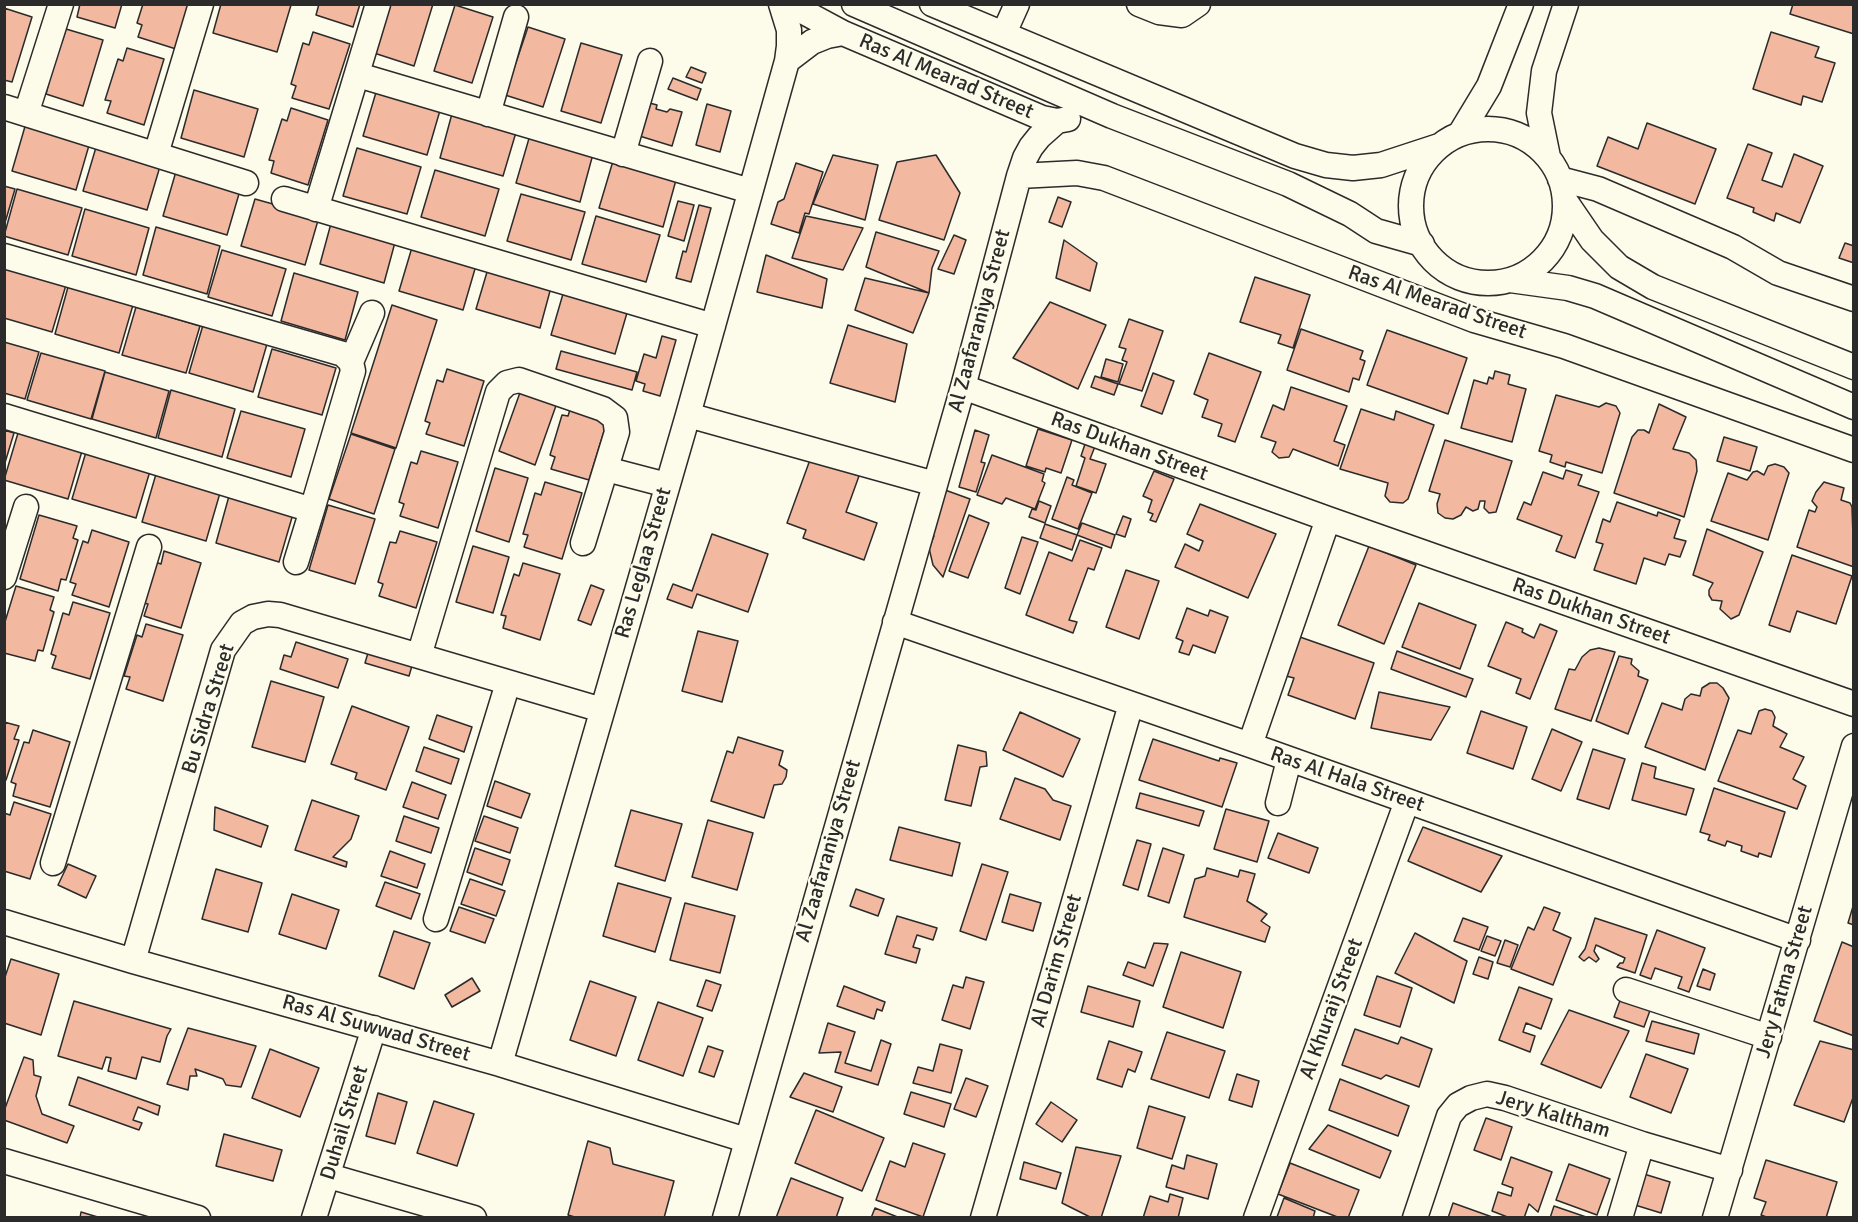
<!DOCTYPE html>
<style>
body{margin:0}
#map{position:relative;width:1858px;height:1222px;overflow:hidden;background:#fdfbea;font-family:Signika,sans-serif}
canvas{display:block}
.frame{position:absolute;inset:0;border:6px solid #2b2b2b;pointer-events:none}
</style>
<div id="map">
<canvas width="1858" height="1222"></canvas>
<div class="frame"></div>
</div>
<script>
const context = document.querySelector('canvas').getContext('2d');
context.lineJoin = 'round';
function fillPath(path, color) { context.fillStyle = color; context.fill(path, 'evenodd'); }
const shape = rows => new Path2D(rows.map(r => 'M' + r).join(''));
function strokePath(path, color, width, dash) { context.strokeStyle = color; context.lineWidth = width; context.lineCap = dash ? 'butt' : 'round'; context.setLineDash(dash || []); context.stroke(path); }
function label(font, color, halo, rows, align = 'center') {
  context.font = font + ' Signika,sans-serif'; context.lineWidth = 4.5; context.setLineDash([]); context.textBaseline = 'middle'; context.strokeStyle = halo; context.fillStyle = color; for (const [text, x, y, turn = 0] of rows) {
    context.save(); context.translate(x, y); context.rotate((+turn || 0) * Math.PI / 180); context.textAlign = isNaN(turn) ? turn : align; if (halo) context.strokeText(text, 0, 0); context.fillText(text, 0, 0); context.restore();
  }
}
const building = shape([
 [80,4,122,4,115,28,77,17,80,4],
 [143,4,189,4,176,49,138,37,142,25,137,23,143,4],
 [221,4,291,5,277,52,213,33,221,4],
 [319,4,360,4,353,27,316,15,319,4],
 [389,4,433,4,414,66,374,53,389,4],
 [1793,4,1854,4,1854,34,1790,14,1793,4],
 [455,5,493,17,472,83,434,71,455,5],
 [4,8,32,17,12,82,4,80,4,8],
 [528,27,565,39,543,107,505,95,528,27],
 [66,29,103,40,83,106,46,94,49,82,44,81,57,40,62,42,66,29],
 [313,32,350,44,329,109,292,98,296,86,291,84,303,43,309,45,313,32],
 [1771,32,1819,47,1815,57,1835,63,1822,102,1803,96,1801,105,1753,89,1771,32],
 [581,43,622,55,601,123,561,111,581,43],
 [127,48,164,59,144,125,107,113,111,101,105,100,118,59,123,61,127,48],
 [691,67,706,73,702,83,686,77,691,67],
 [673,78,701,89,697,100,668,89,673,78],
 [377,89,441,107,427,155,363,136,377,89],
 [194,90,258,109,244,157,181,138,194,90],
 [646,102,657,105,656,109,667,112,670,109,682,112,672,146,633,134,646,102],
 [707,104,731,111,720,152,696,145,707,104],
 [291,108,328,120,308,185,271,173,274,161,269,160,282,119,287,121,291,108],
 [453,110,517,129,503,176,440,158,453,110],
 [26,123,90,142,76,190,12,171,26,123],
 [1647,123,1716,149,1695,204,1597,166,1608,137,1638,149,1647,123],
 [530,135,593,154,580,202,516,183,530,135],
 [97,144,161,163,147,210,83,191,97,144],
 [1748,144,1772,153,1762,180,1782,187,1794,154,1823,166,1800,223,1776,213,1774,221,1753,212,1754,208,1727,198,1748,144],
 [357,148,421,167,407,214,343,196,357,148],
 [833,155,878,165,865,220,813,204,833,155],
 [936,155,960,193,944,240,879,220,897,162,936,155],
 [613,161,676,180,663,227,599,208,613,161],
 [796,163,823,172,809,214,805,213,799,233,771,224,778,202,784,199,796,163],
 [177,168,241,187,227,235,163,216,177,168],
 [435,170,499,189,485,236,421,217,435,170],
 [4,186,15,189,4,226,4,186],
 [17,189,82,208,68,255,4,236,17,189],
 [521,194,585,212,571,260,507,241,521,194],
 [1058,197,1071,202,1062,227,1049,222,1058,197],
 [255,199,319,217,305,265,241,246,255,199],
 [678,201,694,205,684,241,668,236,678,201],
 [699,205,711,208,691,282,676,278,683,251,686,252,699,205],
 [85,209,149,228,136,275,72,256,85,209],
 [333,216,397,235,384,283,320,264,333,216],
 [596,216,660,235,646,282,582,264,596,216],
 [806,216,863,228,843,270,792,258,806,216],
 [156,227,220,246,207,294,143,275,156,227],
 [876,232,939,251,932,268,929,293,866,267,876,232],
 [954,235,966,240,954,274,938,269,954,235],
 [1064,240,1097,263,1090,291,1056,278,1064,240],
 [1845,243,1854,246,1854,263,1839,258,1845,243],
 [413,244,477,262,463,310,399,291,413,244],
 [222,250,286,269,272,316,208,297,222,250],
 [766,255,827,279,822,308,757,292,766,255],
 [490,262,553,280,540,328,476,309,490,262],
 [4,267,66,285,52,332,4,318,4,267],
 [294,273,358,292,345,340,281,321,294,273],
 [1255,277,1310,295,1293,348,1278,343,1281,335,1240,322,1255,277],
 [865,278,929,293,913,333,855,310,865,278],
 [68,287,133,305,119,353,55,334,68,287],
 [565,287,629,306,615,354,551,335,565,287],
 [1050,302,1106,325,1078,389,1013,358,1050,302],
 [392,305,437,320,396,448,351,433,392,305],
 [136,307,200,326,186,373,122,355,136,307],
 [1129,319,1163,331,1142,391,1119,384,1127,362,1122,360,1126,349,1119,347,1129,319],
 [203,325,267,344,253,392,189,373,203,325],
 [848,325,907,344,895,402,830,383,848,325],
 [1301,329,1363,351,1360,359,1365,361,1359,380,1353,378,1349,392,1287,370,1301,329],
 [1387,330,1467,358,1448,414,1367,385,1387,330],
 [662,336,676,340,660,396,643,391,645,384,636,381,644,354,656,358,662,336],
 [4,342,39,352,25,399,4,393,4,342],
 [272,349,336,368,322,415,258,397,272,349],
 [561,351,637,372,632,390,556,369,561,351],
 [41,353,105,371,91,419,27,400,41,353],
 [1209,353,1261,372,1235,442,1218,436,1222,424,1202,417,1208,400,1194,394,1209,353],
 [1106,359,1123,364,1118,382,1101,377,1106,359],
 [447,369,484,381,464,446,426,434,430,423,425,421,437,380,443,382,447,369],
 [1495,371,1510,375,1508,384,1526,389,1512,442,1461,428,1474,380,1487,384,1489,377,1493,379,1495,371],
 [105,372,169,391,156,438,92,419,105,372],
 [1153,373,1174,381,1162,414,1141,406,1153,373],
 [1095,376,1118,384,1114,395,1091,387,1095,376],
 [522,387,558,400,535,465,499,451,522,387],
 [1291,387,1347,406,1334,441,1345,445,1338,466,1293,449,1289,457,1279,458,1272,452,1276,442,1261,437,1273,405,1284,410,1291,387],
 [171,390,235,409,222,457,158,438,171,390],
 [1556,395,1599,407,1606,403,1616,406,1620,413,1602,473,1566,462,1565,467,1550,462,1552,455,1539,451,1556,395],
 [572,403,609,415,589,480,551,469,555,457,550,455,562,415,568,416,572,403],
 [1659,404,1686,417,1673,449,1689,453,1696,460,1697,471,1684,517,1614,493,1632,437,1638,430,1644,430,1649,433,1659,404],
 [1361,409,1394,420,1396,411,1434,425,1408,499,1403,503,1390,502,1385,496,1388,483,1340,469,1361,409],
 [241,411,305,429,291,477,227,458,241,411],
 [1038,429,1072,440,1061,473,1046,468,1045,472,1026,466,1038,429],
 [4,430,14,433,4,466,4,430],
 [975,430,989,435,981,462,985,463,976,492,959,487,975,430],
 [18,433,82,451,68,499,4,480,18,433],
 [351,434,395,449,374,514,329,499,351,434],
 [1724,437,1757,447,1750,471,1717,461,1724,437],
 [1445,440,1512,461,1496,512,1489,513,1484,508,1485,501,1480,501,1478,509,1473,511,1466,507,1461,515,1453,519,1445,518,1438,513,1437,504,1440,494,1429,491,1445,440],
 [1086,441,1096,444,1090,459,1106,464,1096,493,1076,486,1085,458,1081,456,1086,441],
 [421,451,458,462,438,528,400,516,404,504,399,502,411,462,417,464,421,451],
 [86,452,150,471,136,518,72,499,86,452],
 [992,455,1044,474,1042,481,1045,483,1035,509,1006,498,1002,504,977,495,992,455],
 [811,457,859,476,846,512,877,523,864,560,803,538,806,530,787,523,811,457],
 [1775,464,1784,467,1789,473,1768,540,1711,521,1728,473,1747,480,1753,472,1757,471,1764,475,1768,466,1775,464],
 [495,468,528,478,509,542,476,531,495,468],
 [1566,470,1582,475,1578,485,1599,492,1575,558,1556,551,1562,536,1517,519,1524,502,1531,505,1543,472,1563,479,1566,470],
 [1154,471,1174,479,1156,522,1150,520,1153,514,1148,512,1152,500,1143,496,1154,471],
 [156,474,220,493,206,541,142,522,156,474],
 [1067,477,1074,480,1072,485,1092,493,1078,529,1052,519,1067,477],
 [545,482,582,493,562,559,524,547,528,535,523,534,535,493,541,495,545,482],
 [1824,482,1844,488,1841,500,1850,503,1852,507,1854,567,1797,547,1809,510,1815,512,1817,507,1812,501,1816,492,1824,482],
 [945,490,970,499,943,577,933,565,929,548,934,536,930,533,945,490],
 [229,496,293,514,279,562,216,543,229,496],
 [1039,501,1051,506,1045,523,1029,517,1032,509,1036,510,1039,501],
 [1617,502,1657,516,1658,512,1680,520,1674,538,1686,541,1680,557,1669,554,1665,565,1644,558,1636,584,1594,570,1603,544,1596,542,1603,519,1610,522,1617,502],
 [1200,504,1276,534,1248,598,1175,567,1185,544,1199,551,1203,541,1187,534,1200,504],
 [328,505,375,519,355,584,309,570,328,505],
 [39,515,77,526,73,538,78,540,66,580,61,579,58,591,20,579,39,515],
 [969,515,989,523,968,578,949,571,969,515],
 [1123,516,1131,519,1125,537,1116,534,1123,516],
 [1082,523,1115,535,1111,548,1077,535,1082,523],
 [1045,524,1077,535,1072,550,1040,538,1045,524],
 [1707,529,1763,552,1739,615,1731,619,1720,609,1722,601,1712,600,1709,595,1709,590,1713,583,1693,575,1707,529],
 [92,530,129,542,109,607,72,595,76,584,70,582,83,541,88,543,92,530],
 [400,531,437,542,416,608,379,596,383,584,378,582,390,542,396,543,400,531],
 [712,534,768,554,748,612,697,594,692,608,667,599,673,584,692,591,712,534],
 [1022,537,1038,542,1020,594,1005,588,1022,537],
 [1080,540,1102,548,1094,570,1088,568,1069,620,1077,622,1073,633,1026,615,1049,552,1072,561,1080,540],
 [473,546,509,557,493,613,456,602,473,546],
 [1369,546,1416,565,1384,644,1338,625,1369,546],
 [164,551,201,563,181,628,144,616,148,604,143,603,155,562,161,564,164,551],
 [1792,555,1852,576,1836,624,1797,611,1790,632,1769,625,1792,555],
 [523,563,560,574,540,640,503,628,506,616,501,615,514,574,519,576,523,563],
 [1126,570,1159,581,1139,639,1106,627,1126,570],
 [591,585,604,590,591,625,578,620,591,585],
 [16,586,54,597,50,610,54,612,43,651,38,650,35,661,4,653,4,625,16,586],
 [73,602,110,613,90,679,52,668,56,656,51,654,63,613,69,615,73,602],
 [1419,603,1476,625,1460,669,1402,647,1419,603],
 [1187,608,1208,616,1210,610,1228,617,1215,653,1193,645,1189,655,1179,652,1183,641,1176,638,1187,608],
 [1506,622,1523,629,1522,632,1534,638,1540,624,1557,631,1530,699,1516,693,1521,679,1488,666,1506,622],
 [146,624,183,635,163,701,126,689,130,677,124,676,137,635,142,637,146,624],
 [698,631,738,641,722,702,682,691,698,631],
 [1300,637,1374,663,1355,719,1288,695,1294,678,1286,676,1300,637],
 [296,642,348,659,338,688,280,669,284,655,291,657,296,642],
 [370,646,414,659,409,676,365,663,370,646],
 [1599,648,1615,652,1591,721,1555,709,1569,669,1575,670,1582,657,1590,650,1599,648],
 [1397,651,1473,679,1466,697,1391,669,1397,651],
 [1619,656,1632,659,1631,664,1639,671,1638,676,1648,680,1628,734,1596,721,1619,656],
 [271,681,324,697,305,762,252,747,271,681],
 [1710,683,1717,683,1723,688,1729,698,1705,770,1645,747,1662,703,1682,710,1685,699,1691,694,1700,696,1702,688,1710,683],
 [1379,692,1450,707,1431,740,1371,728,1379,692],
 [352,706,409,727,386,790,355,779,357,773,331,764,352,706],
 [1765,709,1772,711,1775,717,1773,726,1787,734,1780,747,1804,757,1793,779,1806,786,1797,809,1718,781,1738,730,1751,734,1759,711,1765,709],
 [1481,711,1527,727,1513,769,1467,753,1481,711],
 [1020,712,1080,739,1063,777,1003,750,1020,712],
 [437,715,472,727,464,752,429,739,437,715],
 [4,722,19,726,14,739,19,740,6,780,4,779,4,722],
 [1552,729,1582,742,1561,791,1532,779,1552,729],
 [33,730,70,742,50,807,13,796,16,784,11,782,24,742,29,743,33,730],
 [738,737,783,751,779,765,787,770,786,777,782,784,774,785,764,818,711,801,727,751,733,753,738,737],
 [1153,739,1219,761,1220,758,1237,763,1222,807,1139,780,1153,739],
 [958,745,986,752,987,766,980,767,971,806,945,800,958,745],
 [424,747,459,759,451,784,416,771,424,747],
 [1593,749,1625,759,1609,809,1577,799,1593,749],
 [1642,763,1656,767,1654,778,1694,789,1686,815,1632,800,1642,763],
 [1015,778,1045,789,1053,800,1071,806,1060,840,1000,819,1015,778],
 [495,781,530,794,521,818,487,806,495,781],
 [412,782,446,795,438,819,403,807,412,782],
 [1714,788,1785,812,1771,857,1759,853,1758,857,1741,851,1742,846,1727,841,1725,846,1708,840,1710,835,1700,832,1714,788],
 [1140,793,1204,811,1199,826,1136,808,1140,793],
 [312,800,359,816,351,839,333,857,347,862,346,867,295,850,312,800],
 [14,802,51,814,30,879,4,871,4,813,10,815,14,802],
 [215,807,268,826,261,847,214,830,215,807],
 [1226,809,1269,821,1257,862,1214,849,1226,809],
 [631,810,682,824,665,881,615,866,631,810],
 [404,816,439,828,431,853,396,841,404,816],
 [484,816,518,828,510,853,475,841,484,816],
 [708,820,753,833,737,890,692,877,708,820],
 [899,827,960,843,952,876,890,860,899,827],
 [1423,827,1502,856,1481,892,1408,861,1423,827],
 [1278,833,1318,848,1309,873,1268,858,1278,833],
 [1137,840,1151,844,1138,890,1123,885,1137,840],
 [475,848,510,860,502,885,467,872,475,848],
 [1163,848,1184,855,1169,903,1148,896,1163,848],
 [390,851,425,864,417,888,381,876,390,851],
 [68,864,96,876,86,898,58,885,68,864],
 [982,864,1008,872,986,940,960,931,982,864],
 [1207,868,1238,877,1240,870,1255,874,1247,901,1267,914,1261,921,1270,927,1265,942,1184,917,1195,879,1205,876,1207,868],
 [216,869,262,883,248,932,202,919,216,869],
 [470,879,505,891,496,916,461,904,470,879],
 [385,882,420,894,411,919,376,906,385,882],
 [618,883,671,898,655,952,603,936,618,883],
 [856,889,884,899,878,916,850,906,856,889],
 [292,894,339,910,326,949,279,934,292,894],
 [1010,894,1041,903,1033,931,1002,922,1010,894],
 [685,903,735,916,720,973,670,960,685,903],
 [1854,903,1854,925,1848,923,1854,903],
 [459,907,494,919,485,943,450,931,459,907],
 [1544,907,1560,913,1553,930,1571,938,1553,985,1511,969,1528,927,1534,930,1544,907],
 [897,916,937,928,933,940,917,935,913,947,920,949,916,963,885,954,897,916],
 [1463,918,1488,927,1479,950,1454,941,1463,918],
 [1595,918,1647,935,1635,973,1617,967,1620,963,1623,963,1625,958,1596,945,1594,951,1599,959,1596,962,1589,957,1584,961,1579,957,1585,949,1595,918],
 [1657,930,1705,948,1689,992,1678,988,1682,977,1655,968,1651,979,1640,975,1657,930],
 [394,931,430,943,414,989,379,976,394,931],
 [1415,933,1467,961,1454,1003,1395,973,1415,933],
 [1487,936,1501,941,1495,956,1481,951,1487,936],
 [1505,940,1518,945,1510,967,1497,963,1505,940],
 [1842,942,1854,947,1854,1036,1814,1021,1842,942],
 [1154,943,1168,944,1153,986,1123,975,1128,962,1145,968,1154,943],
 [1181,952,1241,972,1223,1028,1163,1007,1181,952],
 [1479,957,1493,962,1488,979,1473,974,1479,957],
 [11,959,59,974,41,1035,4,1023,4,980,11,959],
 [1703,969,1715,974,1710,990,1697,986,1703,969],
 [1377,976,1412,988,1400,1027,1364,1015,1377,976],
 [966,977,984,982,970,1029,942,1020,953,985,963,988,966,977],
 [472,978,480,991,452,1007,445,995,472,978],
 [706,980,721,985,712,1011,697,1006,706,980],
 [590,981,636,997,616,1056,570,1040,590,981],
 [844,986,885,1002,882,1011,877,1009,874,1019,837,1006,844,986],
 [1088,986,1140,1001,1133,1027,1081,1012,1088,986],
 [1519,987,1552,999,1541,1029,1526,1023,1523,1032,1535,1036,1530,1052,1499,1040,1519,987],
 [1622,995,1652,1005,1644,1027,1614,1017,1622,995],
 [74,1001,171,1029,167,1036,160,1062,142,1057,136,1079,108,1071,111,1058,106,1057,102,1069,58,1056,74,1001],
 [658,1002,703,1018,683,1076,638,1060,658,1002],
 [1569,1010,1629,1031,1601,1088,1541,1064,1569,1010],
 [1652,1021,1699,1034,1694,1054,1646,1041,1652,1021],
 [828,1023,855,1032,845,1063,871,1071,881,1040,891,1044,878,1085,835,1072,841,1052,819,1053,828,1023],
 [188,1028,256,1046,241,1087,226,1085,223,1079,195,1069,197,1076,190,1076,188,1090,167,1084,188,1028],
 [1355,1029,1398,1044,1401,1037,1432,1049,1419,1087,1386,1075,1381,1079,1342,1065,1355,1029],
 [1167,1032,1225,1051,1209,1098,1151,1079,1167,1032],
 [1109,1041,1142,1052,1135,1072,1128,1069,1122,1087,1097,1079,1109,1041],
 [1820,1041,1854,1050,1854,1095,1844,1122,1794,1105,1820,1041],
 [940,1044,962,1050,951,1093,913,1083,918,1067,933,1071,940,1044],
 [708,1046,723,1051,714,1077,699,1072,708,1046],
 [270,1049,319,1068,300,1117,252,1098,270,1049],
 [1646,1054,1688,1069,1671,1113,1630,1097,1646,1054],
 [24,1057,33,1060,34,1075,41,1077,36,1096,42,1114,74,1126,67,1143,4,1120,4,1111,24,1057],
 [804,1073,842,1087,833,1112,790,1097,804,1073],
 [1237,1074,1259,1081,1252,1107,1229,1100,1237,1074],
 [78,1077,160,1106,158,1115,138,1107,133,1120,142,1123,139,1130,69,1105,78,1077],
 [966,1078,988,1086,976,1117,954,1109,966,1078],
 [1340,1079,1409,1106,1398,1136,1329,1110,1340,1079],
 [911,1092,951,1104,944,1127,904,1114,911,1092],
 [378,1093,407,1102,395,1144,366,1136,378,1093],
 [434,1101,474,1114,457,1166,417,1153,434,1101],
 [1051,1102,1077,1120,1062,1142,1036,1124,1051,1102],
 [1149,1106,1185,1117,1172,1159,1137,1148,1149,1106],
 [816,1110,884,1138,862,1191,795,1163,816,1110],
 [1486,1118,1512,1127,1501,1160,1474,1150,1486,1118],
 [1328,1125,1391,1151,1380,1178,1309,1149,1328,1125],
 [224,1134,282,1150,273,1181,216,1166,224,1134],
 [588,1141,610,1148,613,1164,674,1181,664,1218,578,1218,568,1215,588,1141],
 [913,1143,945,1154,923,1217,876,1200,890,1161,905,1167,913,1143],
 [1076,1147,1121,1156,1101,1218,1092,1218,1062,1203,1076,1147],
 [1187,1155,1217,1164,1208,1199,1166,1187,1172,1165,1184,1169,1187,1155],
 [1511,1157,1552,1172,1538,1212,1529,1204,1524,1218,1510,1218,1492,1211,1498,1192,1511,1196,1513,1188,1502,1184,1511,1157],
 [1766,1160,1837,1182,1826,1218,1769,1218,1761,1215,1766,1202,1754,1198,1766,1160],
 [1024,1162,1061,1173,1056,1189,1020,1179,1024,1162],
 [1290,1163,1359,1190,1348,1218,1340,1218,1278,1194,1290,1163],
 [1569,1164,1610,1179,1597,1215,1556,1200,1569,1164],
 [1644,1174,1670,1182,1661,1213,1635,1205,1644,1174],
 [791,1178,843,1198,836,1218,776,1218,791,1178],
 [1170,1194,1183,1198,1178,1218,1143,1218,1150,1196,1168,1202,1170,1194],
 [1284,1198,1315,1211,1313,1218,1277,1217,1284,1198],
 [1453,1203,1495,1218,1448,1218,1453,1203],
 [1554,1206,1589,1218,1550,1218,1554,1206],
 [875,1208,900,1218,871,1218,875,1208],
 [81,1212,101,1218,80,1218,81,1212]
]);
fillPath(building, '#f2b8a0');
strokePath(building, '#2b2b2b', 1.5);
const minor = shape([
 [789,4,843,33,1042,118,1057,121,1068,119],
 [854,4,1112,116,1288,184,1350,214,1376,231,1422,244],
 [932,4,1295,156,1326,165,1353,168,1381,165,1439,146],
 [1139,4,1159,12,1182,15,1198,4],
 [1004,33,1017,4],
 [787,61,812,42,827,36,843,33],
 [358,75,750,191],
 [4,107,246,183],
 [26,114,61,4],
 [488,114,516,17],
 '1411 206a77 77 0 1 1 154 0a77 77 0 1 1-154 0Z',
 [1460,134,1489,86,1521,4],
 [156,154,201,4],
 [623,154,650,61],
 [1548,157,1539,113,1544,71,1566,4],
 [1019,176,1077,173,1104,178,1474,320,1564,346,1854,450],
 [1560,179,1598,189,1733,247,1778,273,1854,299],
 [284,199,713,326],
 [1566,202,1592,240,1619,267,1653,287,1854,367],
 [316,209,378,4],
 [4,256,343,354,351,362,353,371,312,510,4,416],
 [1510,280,1568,288,1595,296,1854,407],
 [351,362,372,313],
 [963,387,1328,519,1854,704],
 [688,415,935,484],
 [606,469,667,485],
 [296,562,312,510],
 [4,577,26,507],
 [895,622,1250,745,1798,940],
 [419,656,498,392,507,383,519,380,603,409,615,418,617,432,583,543],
 [1250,745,1328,519],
 [1278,803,1289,760],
 [53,863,149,547],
 [436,919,508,683],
 [4,922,133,961,500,1064,746,1140],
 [133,961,223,650,242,623,253,617,268,614,280,615,602,710],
 [1626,990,1769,1037],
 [500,1064,688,415,787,61,789,46,789,30,781,4],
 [4,1161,198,1218],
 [329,1176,474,1218],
 [314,1218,374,1028],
 [725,1218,963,387,1019,176,1025,158,1031,147,1039,137,1057,121],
 [983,1218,1131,704],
 [1256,1218,1407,801],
 [1415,1218,1449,1116,1458,1105,1471,1098,1487,1094,1505,1098,1642,1144,1730,1170],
 [1620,1218,1642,1144],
 [1715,1218,1854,746]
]);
strokePath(minor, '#2b2b2b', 27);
strokePath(minor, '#fdfbea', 24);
label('21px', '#2b2b2b', '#fdfbea', [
 ["Ras Al Mearad Street",946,77,23],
 ["Ras Al Mearad Street",1437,303,19],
 ["Al Zaafaraniya Street",980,321,-75],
 ["Ras Dukhan Street",1129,447,20],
 ["Ras Leglaa Street",644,563,-74],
 ["Ras Dukhan Street",1591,612,19],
 ["Bu Sidra Street",209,709,-73],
 ["Ras Al Hala Street",1347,780,19],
 ["Al Zaafaraniya Street",829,851,-74],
 ["Al Darim Street",1057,961,-74],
 ["Jery Fatma Street",1785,982,-74],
 ["Al Khuraij Street",1332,1009,-70],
 ["Ras Al Suwwad Street",376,1029,16],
 ["Jery Kaltham",1553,1115,17],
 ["Duhail Street",345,1123,-73]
]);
</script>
